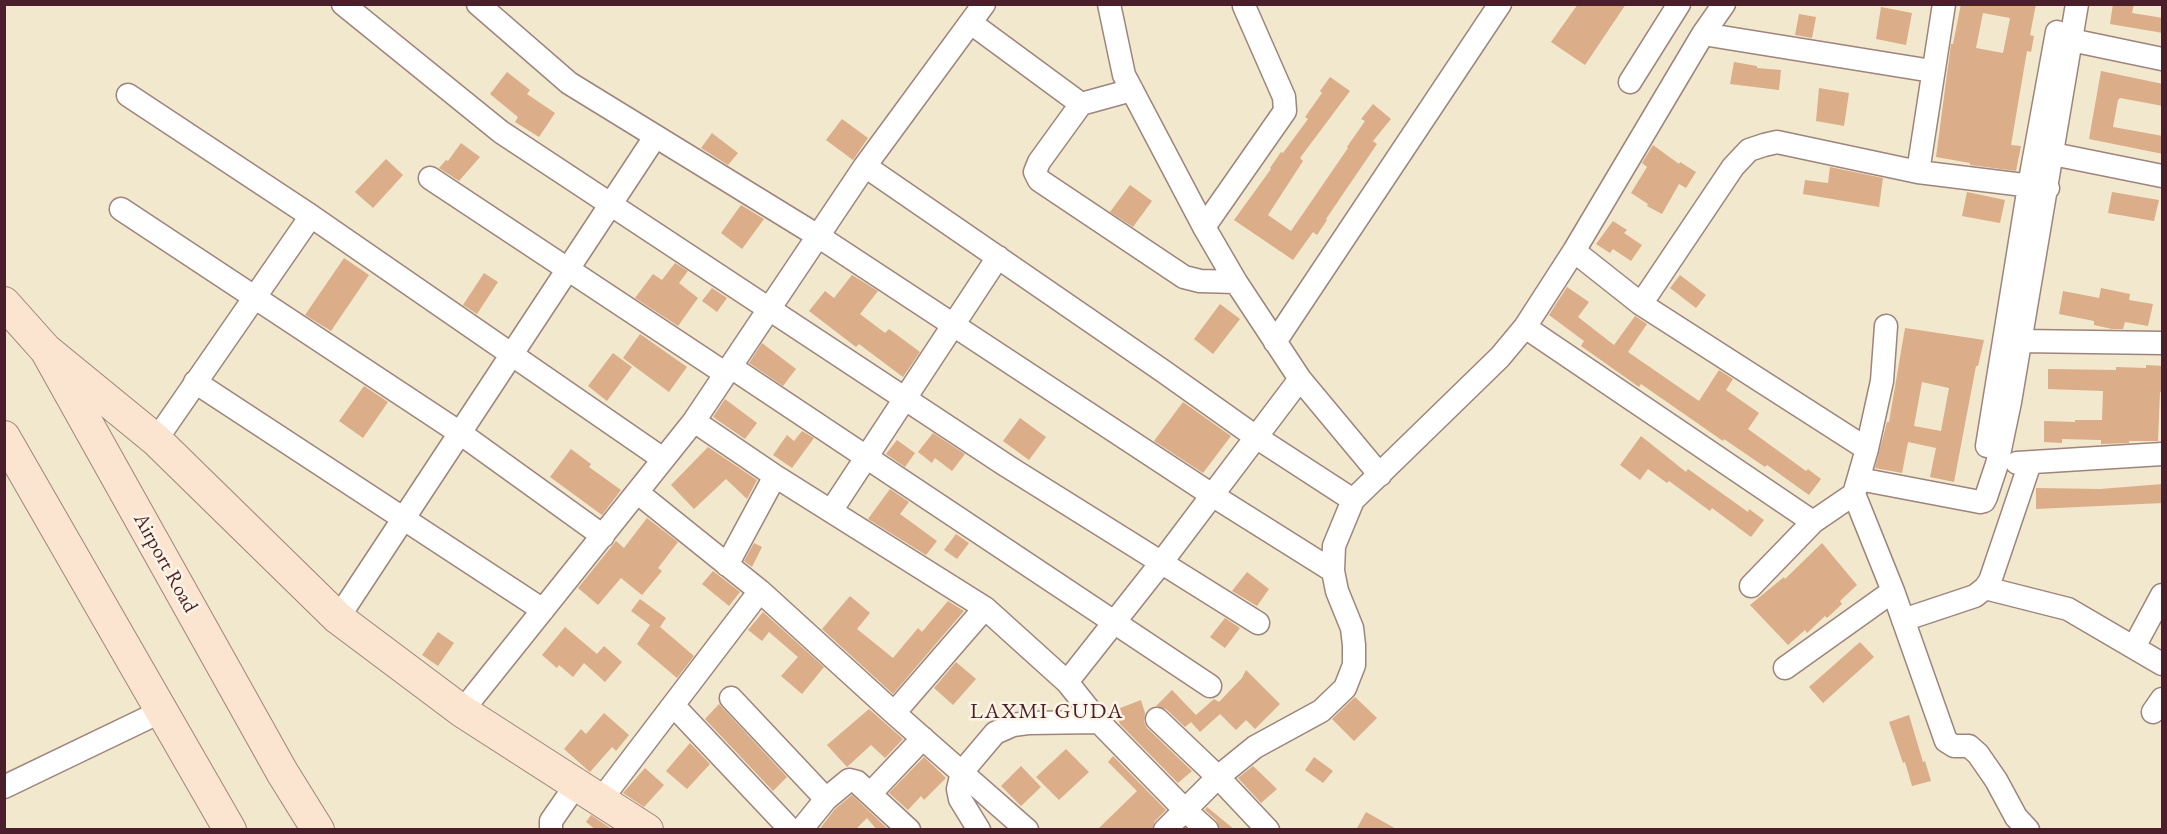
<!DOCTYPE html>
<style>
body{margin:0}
#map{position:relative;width:2167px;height:834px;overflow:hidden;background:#f1e8cd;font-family:"EB Garamond",serif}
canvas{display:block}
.frame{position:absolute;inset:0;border:6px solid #4a1f2b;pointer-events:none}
</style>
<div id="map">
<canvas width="2167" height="834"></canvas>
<div class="frame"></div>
</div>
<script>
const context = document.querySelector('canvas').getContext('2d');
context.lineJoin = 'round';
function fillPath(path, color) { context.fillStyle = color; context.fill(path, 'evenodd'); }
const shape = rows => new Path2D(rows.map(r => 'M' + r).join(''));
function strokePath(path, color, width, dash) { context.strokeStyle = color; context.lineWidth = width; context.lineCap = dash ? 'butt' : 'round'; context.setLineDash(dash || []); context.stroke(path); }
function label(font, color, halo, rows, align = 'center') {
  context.font = font + ' "EB Garamond",serif'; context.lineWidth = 5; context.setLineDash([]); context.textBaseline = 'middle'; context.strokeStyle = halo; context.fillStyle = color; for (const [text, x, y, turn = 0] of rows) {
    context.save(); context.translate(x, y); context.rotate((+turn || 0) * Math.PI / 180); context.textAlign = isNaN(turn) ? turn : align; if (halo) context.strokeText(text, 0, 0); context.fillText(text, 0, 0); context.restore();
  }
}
fillPath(shape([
 [1578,4,1626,4,1585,65,1551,42],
 [1961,4,2036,4,2030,35,2034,36,2031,52,2027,51,2011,145,2021,146,2016,171,1970,165,1970,163,1936,157,1951,44,1953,44],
 [1983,13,2010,18,2003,53,1976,48],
 [2113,4,2134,4,2132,13,2163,18,2163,33,2110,24],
 [1881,7,1912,13,1906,45,1876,39],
 [1799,14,1816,17,1812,38,1795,35],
 [1734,62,1757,66,1757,68,1781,70,1779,90,1730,84],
 [2101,71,2163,84,2163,106,2120,98,2118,100,2113,127,2163,136,2163,154,2089,139],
 [507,72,530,90,527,94,555,113,539,137,515,122,518,117,490,94],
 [1330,77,1350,91,1300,158,1303,161,1268,215,1291,231,1348,148,1347,147,1365,121,1361,119,1373,104,1391,119,1373,141,1377,144,1326,219,1327,220,1317,235,1313,232,1293,260,1234,220,1271,169,1270,168,1281,152,1283,153,1308,119,1305,117,1322,93,1320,91],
 [1819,88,1849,93,1844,126,1816,121],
 [842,119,868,138,853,160,826,140],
 [712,133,738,153,728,165,701,148],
 [461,143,480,157,459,181,439,168,446,160,448,161],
 [1653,145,1679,164,1680,162,1696,172,1686,188,1679,184,1662,214,1647,206,1648,204,1631,193,1647,167,1642,163],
 [386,159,403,175,373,208,355,192],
 [1830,167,1883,178,1879,207,1803,194,1805,180,1828,183],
 [1130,185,1152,201,1133,227,1110,212],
 [1967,192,2005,200,2000,223,1962,216],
 [2112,192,2159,200,2154,221,2108,213],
 [741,205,764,219,742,249,721,233],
 [1613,221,1627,230,1624,233,1642,245,1631,261,1613,249,1610,253,1596,244],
 [344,258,369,275,331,331,305,315],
 [675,263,688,271,679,283,698,298,678,326,635,298,653,274,662,280],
 [484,273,498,282,477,314,463,305],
 [852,275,878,291,860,314,885,333,889,329,920,352,903,377,859,344,856,347,809,311,825,291,834,298],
 [1680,275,1706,295,1696,308,1670,288],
 [1567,287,1589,302,1578,317,1614,345,1635,316,1647,324,1628,352,1699,401,1719,370,1733,379,1726,390,1759,413,1748,429,1806,471,1808,469,1821,479,1809,495,1767,465,1765,467,1724,439,1723,441,1641,384,1639,387,1581,346,1584,341,1549,315],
 [712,288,727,298,717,312,702,301],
 [2101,288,2130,294,2129,300,2153,304,2148,326,2125,322,2123,329,2112,329,2094,325,2094,321,2059,314,2063,291,2099,298],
 [1220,304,1240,319,1213,354,1194,339],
 [1905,328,1984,340,1978,366,1976,366,1954,482,1930,477,1936,448,1908,442,1902,473,1875,468,1887,422,1889,422],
 [1922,382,1949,388,1941,431,1914,426],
 [640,334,687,367,669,392,623,358],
 [762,343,796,369,783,386,749,363],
 [613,353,632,367,607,401,588,386],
 [2146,365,2163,366,2163,392,2160,392,2158,441,2129,441,2129,443,2101,444,2101,440,2062,439,2062,443,2044,442,2044,421,2075,422,2075,420,2102,420,2103,391,2048,389,2048,369,2116,370,2116,367,2146,368],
 [364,386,388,402,363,438,339,421],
 [725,399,757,423,745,439,713,417],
 [1183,402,1231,436,1203,473,1154,441],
 [1020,418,1046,437,1029,460,1003,441],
 [802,431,814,438,792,468,773,455,787,435,794,441],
 [933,433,965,454,952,471,935,458,932,463,918,452],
 [1641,436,1686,472,1688,469,1748,512,1749,509,1764,520,1751,537,1712,508,1710,511,1669,481,1667,483,1648,469,1640,480,1620,465],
 [897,440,915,453,905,467,886,454],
 [708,447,757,480,747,499,726,479,694,509,671,485],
 [571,449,591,464,589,467,621,490,602,515,550,477],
 [2163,484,2163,503,2036,509,2036,488,2100,489],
 [890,489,909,502,900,514,937,541,926,555,868,519],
 [647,518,678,542,658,568,662,571,642,595,621,578,598,605,578,588,616,541,624,548],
 [956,534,969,543,957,559,944,550],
 [754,543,762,547,752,567,744,561],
 [1822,543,1857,585,1840,601,1842,604,1827,618,1825,616,1807,633,1805,630,1788,645,1750,605,1784,577,1785,579],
 [713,571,740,592,729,606,702,584],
 [1247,572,1269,589,1257,606,1232,591],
 [850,596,870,613,857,629,893,658,918,628,922,632,948,601,964,611,893,694,822,629],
 [640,599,666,618,660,627,694,656,677,678,637,644,650,625,631,611],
 [763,612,824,667,802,694,781,676,798,657,769,632,762,641,748,630],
 [1225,618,1240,628,1225,648,1210,637],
 [565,627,597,654,604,646,622,662,605,682,584,663,573,677,559,665,557,668,542,655],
 [438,632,454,643,438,666,422,655],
 [1860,642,1874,657,1823,703,1809,687],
 [956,662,976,679,953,705,934,688],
 [1246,670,1280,704,1255,729,1246,720,1236,730,1220,714,1200,732,1191,722,1185,727,1166,709,1156,706,1172,690,1196,715,1214,699,1219,702,1242,678],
 [1355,697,1377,718,1354,741,1332,719],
 [1141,700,1145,713,1144,722,1147,728,1192,771,1178,783,1120,724,1115,710],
 [719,704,787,777,773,791,705,719],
 [869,709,903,739,885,758,871,745,847,767,827,745],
 [604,713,629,735,616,751,612,747,590,772,564,749,581,729,586,734],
 [1909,715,1923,762,1925,761,1931,781,1912,786,1905,762,1903,763,1889,722],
 [690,743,710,764,687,789,666,771],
 [1066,749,1089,772,1059,800,1036,777],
 [1113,756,1166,810,1155,821,1152,830,1097,830,1137,791,1108,762],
 [924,757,946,778,924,800,921,796,908,810,889,793],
 [1314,757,1333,771,1323,783,1305,770],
 [1021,766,1041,787,1021,806,1001,786],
 [1253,766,1277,789,1261,803,1238,778],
 [645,768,664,785,644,807,623,793],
 [852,795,889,830,877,830,867,818,855,830,819,830,835,809],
 [1207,807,1235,830,1220,830,1216,820,1205,810],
 [1366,812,1398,830,1356,830],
 [591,815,613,830,596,830,586,822]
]), '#dbad88');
const street = shape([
 [343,4,501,132,1007,466,1258,623],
 [478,4,569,83,818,236,1212,495,1333,571],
 [1109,4,1124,75,1204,227,1236,282,1300,379,1380,475],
 [971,23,1081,104],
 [1703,34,1932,71],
 [2071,40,2162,59],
 [1630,82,1679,4],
 [1132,90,1081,104,1039,162,1035,172,1039,180,1184,277,1200,281,1236,282],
 [128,95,311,216],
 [2053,154,2162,176],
 [865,166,1163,371,1256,437,1353,500],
 [1918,172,1944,4],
 [430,178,726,374],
 [121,209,460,433,603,536],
 [1204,227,1285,111,1284,97,1244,6],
 [1574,251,1641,304,1867,449],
 [1641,304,1733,167,1749,150,1764,145,1777,142,1918,172,2048,188],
 [1886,326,1882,381,1867,449,1854,494,1893,591,1946,741,1954,746,1969,746,1978,754,1996,780,2016,817,2028,830],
 [1525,327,1813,522],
 [2021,341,2162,343],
 [1275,342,1500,4],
 [731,367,1210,686],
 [195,382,543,610],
 [694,421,775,476,985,608,1067,682,1099,722,1185,810,1207,830],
 [156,440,311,216,663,459],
 [1987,446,2029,186,2057,32],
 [2017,463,2162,454],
 [1859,479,1980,502,1984,501,1986,497,1997,464,2010,402,2077,4],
 [638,493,760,591,894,713,1027,830],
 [831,511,998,257],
 [727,565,775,476],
 [1751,586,1813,522,1854,494],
 [1985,588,2068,609,2162,664],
 [338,618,655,137],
 [1903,620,1975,596,1985,588,1990,581,2030,463],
 [2134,647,2162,595],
 [1785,668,1893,591],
 [1067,682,1161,563,1300,379],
 [731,698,826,799],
 [673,705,791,830],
 [462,711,694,421,865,166,984,4],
 [2153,712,2162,699],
 [894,713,985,608],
 [1157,719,1218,777,1268,830],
 [4,787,162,711],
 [870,794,923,738],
 [600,801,760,591],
 [551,830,551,821,576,785],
 [801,830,826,799,849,780,857,782,909,830],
 [979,830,960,799,958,789,962,772,995,733,1013,725,1028,723,1099,722],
 [1165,830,1218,777,1255,747,1321,711,1345,688,1354,665,1354,645,1352,628,1337,591,1333,571,1334,546,1353,500,1500,357,1525,327,1574,251,1703,34,1724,4]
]);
const secondary = shape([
 [4,303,46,350,282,772,318,830],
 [46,350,156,440,338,618,462,711,647,830],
 [4,437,230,830]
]);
strokePath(street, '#9e847c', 25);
strokePath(secondary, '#9e847c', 34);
strokePath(street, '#fff', 22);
strokePath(secondary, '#fce5d0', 32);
label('21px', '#4a1f2b', '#fcf5e5', [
 ["Airport Road",165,563,61]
]);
context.letterSpacing = '1.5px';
label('22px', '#4a1f2b', '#fcf5e5', [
 ["LAXMI GUDA",1047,712]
]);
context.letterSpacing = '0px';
</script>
